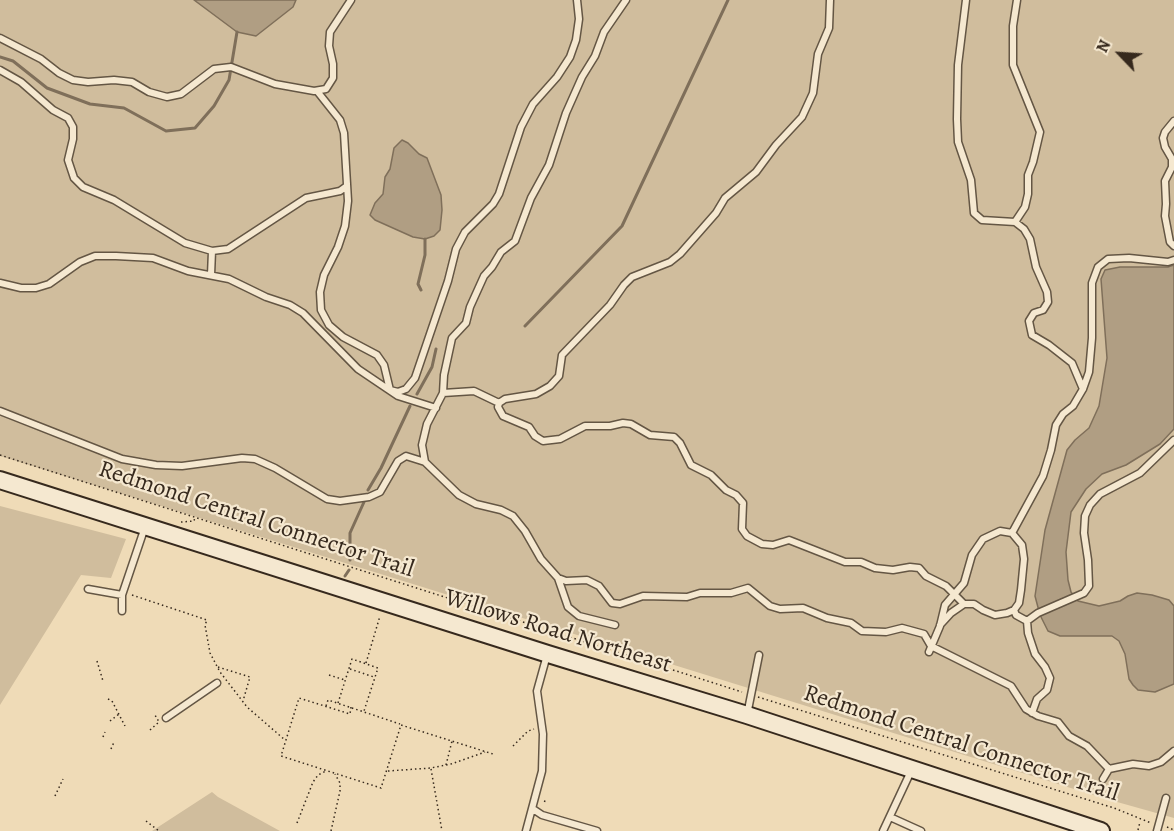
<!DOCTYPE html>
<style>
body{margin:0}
#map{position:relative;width:1174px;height:831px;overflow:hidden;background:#efdbb7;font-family:Alegreya,serif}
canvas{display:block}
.north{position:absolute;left:1090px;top:24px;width:60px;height:60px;-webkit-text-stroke:4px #f5e8d0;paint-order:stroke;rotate:295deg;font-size:16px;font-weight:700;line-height:24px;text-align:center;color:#36291d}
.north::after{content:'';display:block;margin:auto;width:21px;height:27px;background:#36291d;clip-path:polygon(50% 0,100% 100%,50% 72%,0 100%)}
</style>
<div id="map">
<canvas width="1174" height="831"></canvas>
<div class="north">N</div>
</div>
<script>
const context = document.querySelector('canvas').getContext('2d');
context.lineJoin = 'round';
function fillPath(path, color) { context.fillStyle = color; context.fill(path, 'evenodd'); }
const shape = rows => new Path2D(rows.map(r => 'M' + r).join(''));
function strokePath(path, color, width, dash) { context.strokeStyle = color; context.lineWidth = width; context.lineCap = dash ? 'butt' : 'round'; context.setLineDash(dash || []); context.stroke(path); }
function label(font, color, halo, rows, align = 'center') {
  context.font = font + ' Alegreya,serif'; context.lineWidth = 4.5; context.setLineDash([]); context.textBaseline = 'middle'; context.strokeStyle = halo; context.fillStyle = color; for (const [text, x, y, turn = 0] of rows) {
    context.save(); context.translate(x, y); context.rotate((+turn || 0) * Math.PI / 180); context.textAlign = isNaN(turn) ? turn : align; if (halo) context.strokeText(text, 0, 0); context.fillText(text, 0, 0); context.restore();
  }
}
fillPath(shape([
 [0,0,1174,0,1174,818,1103,798,0,456],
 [0,506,126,539,111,578,81,575,0,705],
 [212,792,218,797,280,831,152,831]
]), '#d0bd9d');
const water = shape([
 [194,0,296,0,293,7,256,36,237,32,194,0],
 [402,140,408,143,419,154,427,158,441,195,442,210,440,230,434,236,425,239,413,237,375,220,370,215,375,203,383,194,385,177,390,169,394,148,402,140],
 [1174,265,1174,429,1160,444,1126,465,1102,474,1086,489,1071,512,1066,552,1068,580,1071,592,1078,601,1099,606,1120,601,1128,596,1137,593,1152,595,1169,600,1174,606,1174,684,1155,692,1138,690,1133,685,1129,679,1125,654,1119,641,1112,636,1060,636,1048,631,1040,615,1035,596,1045,530,1067,450,1075,440,1089,428,1099,406,1107,358,1101,279,1105,270,1120,267,1168,267,1174,265]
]);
fillPath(water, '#b09e83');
strokePath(water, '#7f6f5a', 1.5);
strokePath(shape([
 [0,57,13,61,47,88,90,104,124,108,166,131,195,128,214,106,229,80,237,32],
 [421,290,418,284,425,255,425,239],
 [525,326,622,226,728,0],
 [417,394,432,367,436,349],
 [368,490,381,468,410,406],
 [350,560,350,533,364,502],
 [345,576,349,570]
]), '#7f6f5a', 3);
const service = shape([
 [830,0,829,28,818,54,813,93,802,117,776,145,756,172,725,198,716,213,680,254,670,262,632,277,624,285,610,305,562,355,559,376,550,386,536,394,505,399,499,403,498,407,503,416,529,427,535,436,543,441,560,439,585,426,610,426,623,423,631,424,650,435,674,437,680,443,691,465,711,475,726,490,736,495,743,503,742,529,747,536,762,544,773,545,789,540,845,562,861,562,875,568,893,570,910,567,919,568,926,576,946,586,964,604],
 [966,0,958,65,957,119,958,142,971,180,974,213,982,220,1015,222,1024,229,1030,239,1036,267,1047,292,1048,302,1043,310,1034,313,1029,321,1032,335,1049,345,1072,363,1083,389],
 [0,38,41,59,59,73,73,80,88,82,114,80,132,82,149,92,167,97,181,94,214,69,231,67,275,84,314,91,326,89,333,78,333,64,329,46,330,32,351,0],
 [0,70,21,82,53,110,68,118,73,127,73,139,68,160,74,178,83,187,114,200,185,243,212,251,228,249,306,198,340,191,347,186],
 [317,91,340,120,344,133,348,201,345,226,338,247,324,275,320,292,321,310,329,325,343,337,377,355,384,365,390,390,398,392,406,389,415,378,448,281,456,249,465,232,493,204,499,194,521,127,533,104,557,77,570,57,576,40,579,19,577,0],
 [1174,121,1165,132,1163,138,1165,147,1172,159,1172,167,1165,181,1166,204,1165,216,1170,242,1174,246],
 [1015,222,1025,207,1028,194,1028,175,1033,162,1040,132,1013,65,1013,26,1017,0],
 [211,275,212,251],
 [0,283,21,288,36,288,49,284,80,262,95,256,116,256,153,258,188,271,229,279,266,297,290,305,303,313,358,369,398,396,436,408],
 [443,393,474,391,499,403],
 [0,411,122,459,156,465,182,466,242,458,255,459,275,468,327,499,340,501,369,497,380,492,398,461,406,456,425,462],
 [1012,533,1043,476,1051,450,1056,425,1063,414,1073,406,1083,389,1089,372,1092,338,1092,283,1098,267,1108,259,1129,258,1168,262,1174,260],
 [558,578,566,581,587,580,599,586,612,603,620,604,643,596,687,597,700,593,731,593,748,588,770,606,780,609,803,608,827,618,851,623,862,631,886,632,902,628,924,634,931,646,1011,686,1026,709,1038,716,1058,722,1069,736,1087,746,1109,769],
 [88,589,122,595],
 [122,611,122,595,145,527],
 [615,625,579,616,568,607,558,578,541,559,525,531,513,516,501,510,476,504,459,495,425,462,422,445,427,424,443,393,444,375,452,338,466,323,470,307,484,276,492,267,501,252,515,241,531,198,549,165,566,113,582,77,595,56,604,32,626,0],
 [940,625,951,613,964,604,974,604,983,610,995,615,1007,613,1014,610],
 [929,652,940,626,945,605,964,583,972,555,983,539,1000,531,1012,533,1022,545,1024,559,1021,590,1019,603,1014,610,1016,615,1027,621],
 [1032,713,1037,699,1047,690,1050,678,1045,667,1035,654,1028,633,1027,621,1038,613,1084,593,1089,586,1088,560,1084,533,1085,516,1090,505,1100,494,1140,473,1174,440],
 [747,715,759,655],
 [166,718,217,683],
 [1103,779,1109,769,1133,764,1149,766,1161,762,1174,751],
 [533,809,542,815,597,831],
 [890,817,921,831],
 [526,831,542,771,543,734,537,691,547,655],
 [883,831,912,769],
 [1157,831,1166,798]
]);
const secondary = shape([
 [0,480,548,654,747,715,1101,831]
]);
strokePath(service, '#645644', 9);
strokePath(secondary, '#36291d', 20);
strokePath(shape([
 [0,455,742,692],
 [181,522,194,521,195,517],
 [132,595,207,620,205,625,210,653,220,672,247,707,285,740],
 [97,661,103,681],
 [366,663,380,616],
 [218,667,250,677,243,701],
 [350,669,374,677],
 [329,675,345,680],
 [758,697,1114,808,1151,823],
 [108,699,112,701,125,726],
 [338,703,352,659,378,668,364,711],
 [326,706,328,700,400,724],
 [351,707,350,714,299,698,281,756,381,788,401,725,493,754],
 [110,721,119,714],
 [150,730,159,722,155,715],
 [103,737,105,732],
 [513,746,528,731,534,729],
 [111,749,114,742],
 [446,765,452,741],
 [431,769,442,831],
 [388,771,431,768,451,764,485,752],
 [55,796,63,779],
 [544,801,547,802],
 [146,821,159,831],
 [297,823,313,782,318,775,326,771],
 [1167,827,1174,830],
 [1138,830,1140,822],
 [331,831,340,791,340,783,335,774]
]), '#36291d', 1.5, [1.5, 3]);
strokePath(service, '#f5e8d0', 6);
strokePath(secondary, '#f5e8d0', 16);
label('24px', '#36291d', '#f5e8d0', [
 ["Redmond Central Connector Trail",256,520,18],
 ["Willows Road Northeast",558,632,17],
 ["Redmond Central Connector Trail",961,744,18]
]);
</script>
